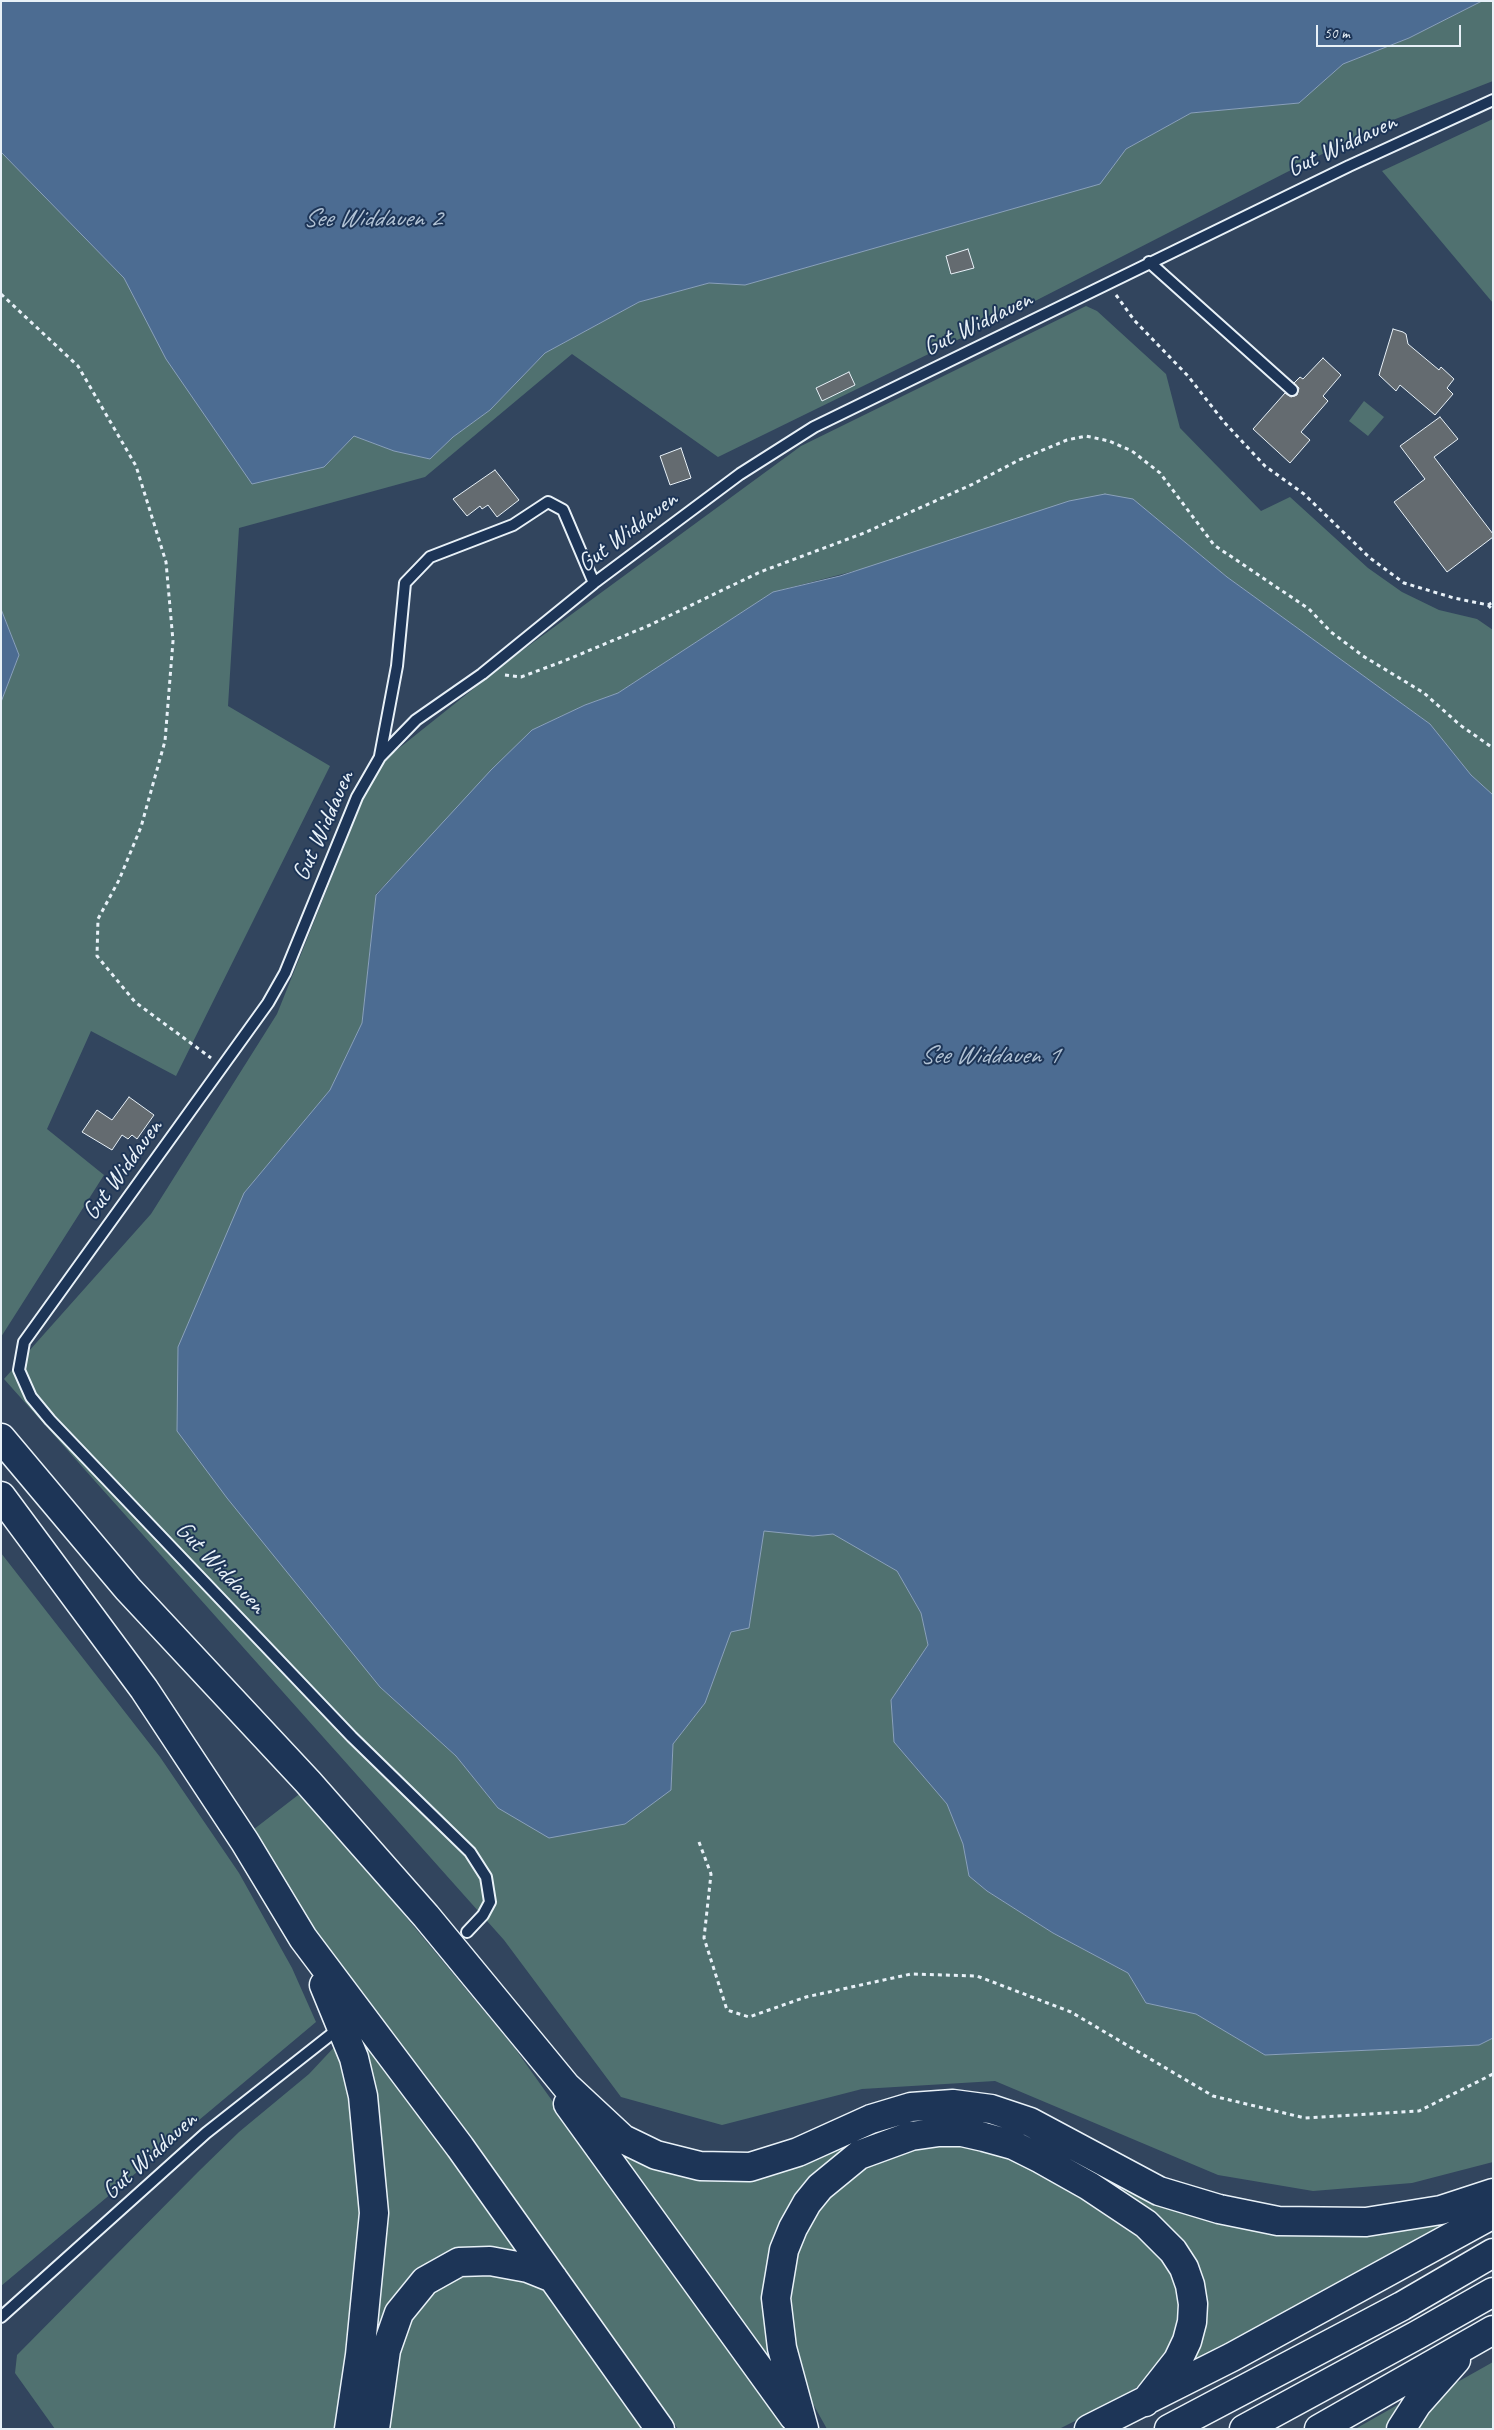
<!DOCTYPE html>
<style>
body{margin:0}
#map{position:relative;width:1494px;height:2430px;overflow:hidden;background:#32455e;font-family:Caveat,sans-serif}
canvas{display:block}
.frame{position:absolute;inset:0;border:2px solid #e8f1f8;pointer-events:none}
.scale{position:absolute;left:1316px;top:25px;width:145px;height:22px;box-sizing:border-box;border:2px solid #e8f1f8;border-top:0;padding-left:6px;font-size:15px;line-height:18px;white-space:nowrap;color:#e8f1f8;-webkit-text-stroke:4px #1d3557;paint-order:stroke}
</style>
<div id="map">
<canvas width="1494" height="2430"></canvas>
<div class="frame"></div>
<div class="scale">50 m</div>
</div>
<script>
const context = document.querySelector('canvas').getContext('2d');
context.lineJoin = 'round';
function fillPath(path, color) { context.fillStyle = color; context.fill(path, 'evenodd'); }
const shape = rows => new Path2D(rows.map(r => 'M' + r).join(''));
function strokePath(path, color, width, dash) { context.strokeStyle = color; context.lineWidth = width; context.lineCap = dash ? 'butt' : 'round'; context.setLineDash(dash || []); context.stroke(path); }
function label(font, color, halo, rows, align = 'center') {
  context.font = font + ' Caveat,sans-serif'; context.lineWidth = 4; context.setLineDash([]); context.textBaseline = 'middle'; context.strokeStyle = halo; context.fillStyle = color; for (const [text, x, y, turn = 0] of rows) {
    context.save(); context.translate(x, y); context.rotate((+turn || 0) * Math.PI / 180); context.textAlign = isNaN(turn) ? turn : align; if (halo) context.strokeText(text, 0, 0); context.fillText(text, 0, 0); context.restore();
  }
}
fillPath(shape([
 [1482,1,1493,1,1493,81,1375,127,996,321,718,457,572,354,425,477,239,528,228,706,330,766,176,1076,91,1031,47,1129,104,1175,1,1337,1,702,19,655,1,609,1,152,124,278,145,317,324,467,354,436,394,451,430,459,453,437,490,410,545,353,639,302,709,283,745,285,1099,184,1126,149,1191,113,1299,103,1343,64,1409,38],
 [1493,119,1493,303,1382,171],
 [1086,306,1097,311,1166,374,1180,428,1261,511,1290,497,1368,568,1402,592,1439,610,1477,619,1493,630,1493,795,1471,775,1430,724,1227,577,1133,499,773,592,618,693,585,705,532,730,376,894,362,1023,330,1090,244,1193,380,1687,456,1756,498,1808,671,1790,673,1744,705,1703,731,1631,749,1628,764,1530,813,1536,833,1533,897,1571,921,1613,928,1645,891,1700,894,1742,947,1804,963,1844,969,1876,987,1891,1053,1933,1128,1973,1146,2003,1196,2014,1265,2055,1479,2045,1493,2038,1493,2162,1412,2183,1313,2191,1218,2175,995,2081,862,2089,722,2125,621,2097,504,1940,4,1379,151,1214,277,1014,364,797,383,761,512,658,801,446],
 [1364,401,1384,417,1368,436,1349,421],
 [1,1553,160,1757,239,1873,292,1968,316,2022,1,2286],
 [302,1792,514,2047,785,2429,678,2429,324,1948,249,1833],
 [360,2029,530,2257,427,2274,367,2429,376,2290,355,2034],
 [339,2042,346,2066,365,2185,339,2429,55,2429,15,2373,17,2355,198,2172,239,2132,309,2074],
 [924,2114,1003,2121,1172,2203,1458,2218,1189,2367,1200,2329,1137,2203,913,2124,773,2242,765,2277,765,2299,781,2376,608,2141,677,2171],
 [908,2143,991,2146,1146,2233,1182,2285,1182,2334,1149,2378,1125,2396,1059,2429,827,2429,808,2395,785,2319,793,2247,840,2177],
 [471,2268,536,2284,552,2298,646,2429,384,2429,395,2344,423,2296],
 [1493,2362,1493,2429,1414,2429,1454,2384],
 [1401,2403,1403,2407,1384,2429,1355,2429]
]), '#507170');
const water = shape([
 [1,1,1482,1,1409,38,1343,64,1299,103,1191,113,1126,149,1100,184,745,285,709,283,639,302,545,353,490,410,453,437,430,459,394,451,354,436,324,467,252,484,166,359,124,278,1,152,1,1],
 [1105,494,1133,499,1227,577,1430,724,1471,775,1493,795,1493,2038,1479,2045,1265,2055,1196,2014,1146,2003,1128,1973,1053,1933,987,1891,969,1876,963,1844,947,1804,894,1742,891,1700,928,1645,921,1613,897,1571,833,1534,813,1536,764,1531,749,1628,731,1632,705,1703,673,1744,671,1790,625,1824,549,1838,498,1808,456,1756,380,1687,227,1498,177,1431,178,1347,244,1193,330,1090,362,1023,376,895,491,770,532,730,585,705,618,693,773,592,840,576,1069,501,1105,494],
 [1,609,19,655,1,702,1,609]
]);
fillPath(water, '#4c6c92');
strokePath(water, '#8aa1bb', 1);
const building = shape([
 [968,249,974,268,951,274,946,256,968,249],
 [1393,329,1403,332,1406,334,1408,344,1439,370,1441,367,1454,379,1447,388,1453,394,1435,415,1400,385,1396,391,1379,375,1393,329],
 [1323,358,1341,375,1323,396,1328,401,1301,432,1310,440,1290,463,1253,429,1285,393,1291,397,1297,395,1299,388,1294,383,1300,377,1303,379,1323,358],
 [849,372,855,385,822,401,816,388,849,372],
 [1440,417,1458,439,1434,457,1493,534,1493,537,1447,572,1394,502,1425,479,1400,446,1440,417],
 [681,448,691,478,670,485,660,456,681,448],
 [495,470,519,500,497,517,488,505,482,509,480,506,467,516,453,499,495,470],
 [129,1097,154,1115,137,1139,132,1135,128,1139,122,1135,112,1150,82,1132,97,1110,112,1120,129,1097]
]);
fillPath(building, '#646b70');
strokePath(building, '#e8f1f8', 1);
const service = shape([
 [1149,262,1292,390],
 [380,756,397,666,405,583,430,557,513,525,548,502,563,510,594,583],
 [467,1932,483,1915,490,1902,486,1877,470,1852,352,1737,50,1420,31,1397,19,1370,24,1342,268,1003,285,973,357,797,380,757,416,720,482,674,594,583,740,474,814,427,1349,166,1493,100],
 [1,2317,206,2133,333,2033]
]);
const motorway = shape([
 [1,1438,128,1589,308,1782,426,1916,566,2086,623,2139,656,2155,700,2166,750,2167,798,2152,871,2119,911,2107,953,2104,991,2109,1030,2122,1159,2191,1219,2209,1278,2221,1366,2222,1441,2210,1493,2193],
 [1,1496,144,1689,245,1842,303,1938,460,2147,660,2429],
 [324,1985,354,2058,363,2096,374,2213,360,2355,349,2429],
 [568,2104,794,2417],
 [375,2429,386,2350,399,2313,425,2281,459,2262,490,2261,528,2268,553,2278],
 [804,2429,782,2348,776,2298,784,2250,793,2228,807,2203,820,2187,859,2155,911,2136,939,2132,962,2132,984,2137,1013,2145,1041,2159,1089,2186,1146,2224,1173,2251,1184,2268,1190,2285,1193,2304,1192,2322,1187,2341,1178,2360,1145,2402],
 [1089,2429,1232,2357,1493,2214],
 [1169,2429,1402,2306,1493,2253],
 [1244,2429,1417,2335,1493,2292],
 [1319,2429,1493,2330],
 [1401,2429,1417,2404,1456,2360]
]);
strokePath(service, '#e8f1f8', 14);
strokePath(motorway, '#e8f1f8', 31);
strokePath(shape([
 [1,294,78,366,136,466,166,562,173,641,165,741,141,827,119,880,98,919,97,956,135,1002,211,1058],
 [1116,295,1134,320,1188,376,1224,422,1265,466,1304,494,1370,558,1404,583,1454,598,1488,605,1493,602],
 [1488,605,1493,610],
 [505,675,521,677,564,661,650,625,760,572,864,533,973,484,1019,460,1067,440,1086,436,1109,441,1132,451,1160,473,1214,545,1309,609,1331,632,1363,656,1424,693,1460,725,1493,748],
 [699,1842,711,1874,704,1938,727,2010,749,2017,806,1997,911,1974,977,1976,1071,2012,1213,2096,1305,2118,1419,2111,1493,2074]
]), '#e8f1f8', 3, [4, 4]);
strokePath(service, '#1d3557', 10);
strokePath(motorway, '#1d3557', 28);
label('25px', '#e8f1f8', '#1d3557', [
 ["Gut Widdauen",1342,146,-25],
 ["Gut Widdauen",978,324,-26],
 ["Gut Widdauen",628,532,-37],
 ["Gut Widdauen",324,826,-66],
 ["Gut Widdauen",123,1170,-54],
 ["Gut Widdauen",220,1568,46],
 ["Gut Widdauen",150,2156,-42]
]);
label('italic 26px', '#b1c2d4', '#1d3557', [
 ["See Widdauen 2",372,219],
 ["See Widdauen 1",989,1056]
]);
</script>
